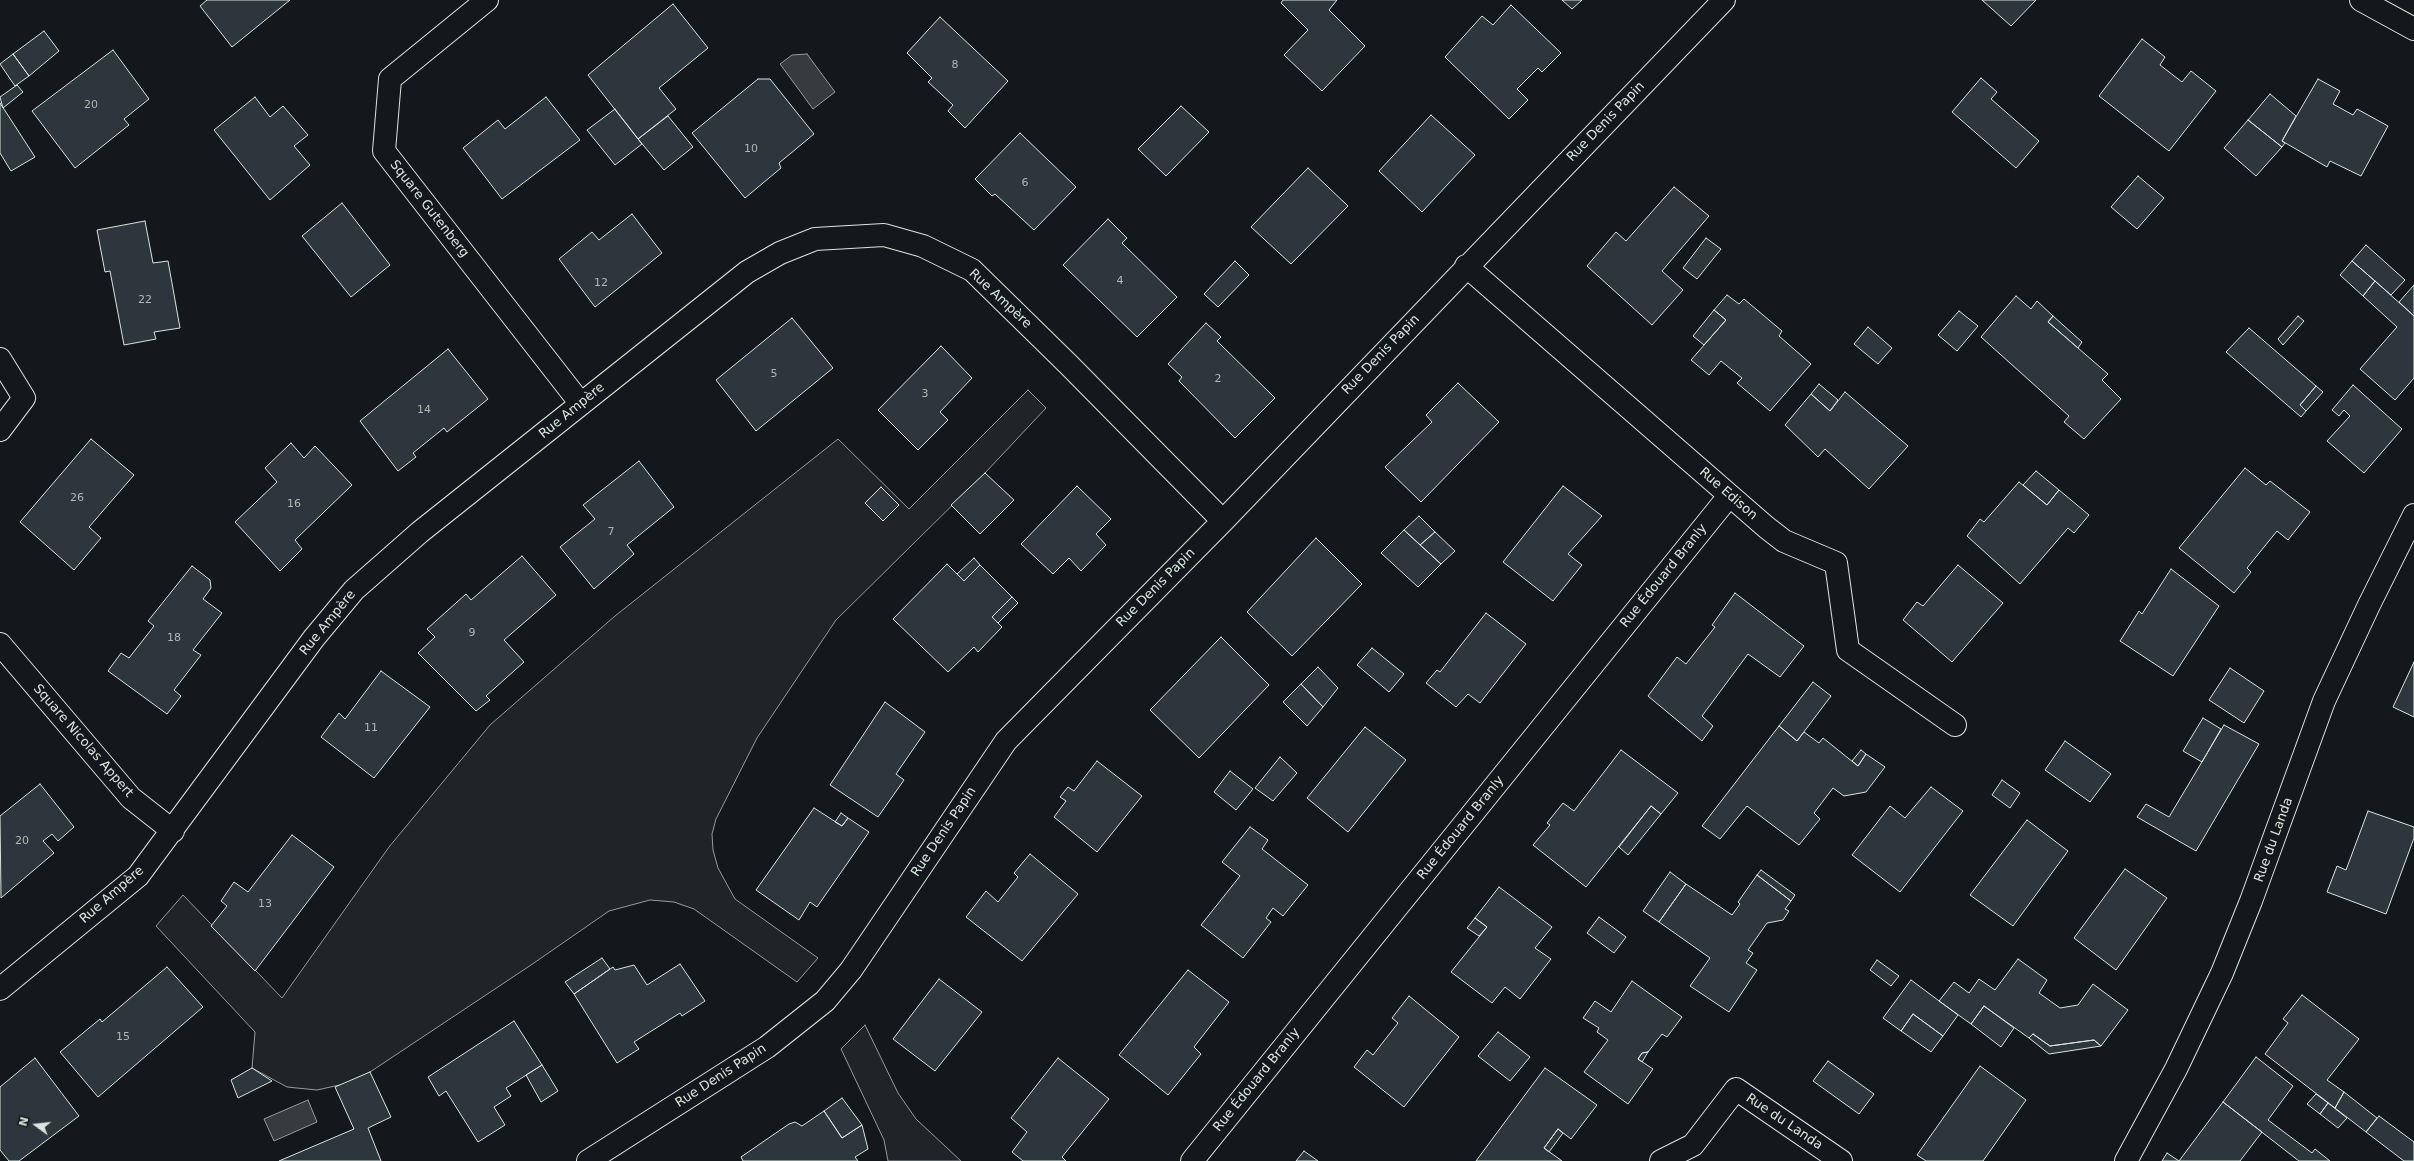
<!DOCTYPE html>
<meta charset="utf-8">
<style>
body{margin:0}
#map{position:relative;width:2414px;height:1161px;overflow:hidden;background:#14181c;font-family:"DejaVu Sans",sans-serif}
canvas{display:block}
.north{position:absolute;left:16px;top:1105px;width:40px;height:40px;-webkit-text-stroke:3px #14181c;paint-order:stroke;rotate:285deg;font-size:11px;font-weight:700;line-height:16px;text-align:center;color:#d8e6dc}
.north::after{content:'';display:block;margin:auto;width:14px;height:18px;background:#d8e6dc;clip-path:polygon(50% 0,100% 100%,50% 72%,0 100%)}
</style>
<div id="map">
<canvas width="2414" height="1161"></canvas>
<div class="north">N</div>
</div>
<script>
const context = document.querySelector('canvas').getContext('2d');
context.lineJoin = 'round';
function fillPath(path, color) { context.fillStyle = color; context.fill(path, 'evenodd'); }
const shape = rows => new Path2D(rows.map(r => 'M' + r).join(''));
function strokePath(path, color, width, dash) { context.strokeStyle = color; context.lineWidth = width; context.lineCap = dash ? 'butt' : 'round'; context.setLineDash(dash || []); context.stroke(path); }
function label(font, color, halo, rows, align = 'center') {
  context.font = font + ' "DejaVu Sans",sans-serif'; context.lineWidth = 3; context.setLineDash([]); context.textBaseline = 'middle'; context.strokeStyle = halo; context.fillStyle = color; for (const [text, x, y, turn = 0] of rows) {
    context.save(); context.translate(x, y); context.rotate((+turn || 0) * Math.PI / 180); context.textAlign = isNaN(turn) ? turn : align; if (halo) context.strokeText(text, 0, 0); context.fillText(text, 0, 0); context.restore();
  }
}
const green = shape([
 [1028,390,1046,408,985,473,836,620,757,738,716,819,712,834,713,850,718,868,735,899,818,958,797,982,694,909,674,902,650,900,609,911,531,965,370,1072,344,1084,317,1090,287,1087,252,1068,255,1032,156,926,183,895,282,998,389,847,490,725,615,616,838,439,909,509,1028,390],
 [865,1025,898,1093,916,1119,961,1161,888,1161,884,1140,841,1049,865,1025]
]);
fillPath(green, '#202428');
strokePath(green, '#939e99', 1);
const water = shape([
 [807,54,835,92,813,109,780,64,792,55,807,54],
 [308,1100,317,1122,274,1141,264,1119,308,1100]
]);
fillPath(water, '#363b3e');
strokePath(water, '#939e99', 1);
const building = shape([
 [207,0,290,0,232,47,200,6,207,0],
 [1283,0,1337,0,1329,10,1365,46,1322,91,1284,55,1308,30,1281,3,1283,0],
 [1562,0,1582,0,1572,9,1562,0],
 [1982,0,2036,0,2011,26,1982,0],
 [673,4,708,48,659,88,676,109,638,139,588,75,673,4],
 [1511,5,1561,53,1542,72,1538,68,1517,89,1528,100,1509,119,1445,57,1482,16,1493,25,1511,5],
 [940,17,1008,81,965,128,948,111,953,105,928,82,932,78,907,53,940,17],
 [44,31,59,51,29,76,13,54,44,31],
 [2142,39,2165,57,2160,65,2182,82,2191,71,2216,91,2169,151,2099,96,2142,39],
 [113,50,149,99,124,119,129,125,75,168,32,111,113,50],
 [13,54,29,76,15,86,0,64,13,54],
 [1981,78,1997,92,1991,99,2039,141,2016,168,1952,112,1981,78],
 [758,79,770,79,814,134,779,163,781,168,745,198,692,133,758,79],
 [2318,79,2340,91,2333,104,2353,115,2357,109,2388,126,2361,176,2330,161,2327,167,2282,141,2318,79],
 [17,85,23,92,3,108,0,97,17,85],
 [2270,94,2296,116,2282,141,2285,143,2282,147,2248,120,2270,94],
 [255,97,270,117,283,106,308,135,294,146,310,165,270,200,214,130,255,97],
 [546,97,580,140,502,199,463,148,498,120,505,129,546,97],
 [0,103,35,157,11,171,0,153,0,103],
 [1181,106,1209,132,1166,176,1138,149,1181,106],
 [615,109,642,144,615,165,587,130,615,109],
 [1431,115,1475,155,1422,212,1379,171,1431,115],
 [668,116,693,147,664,170,638,139,668,116],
 [2248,120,2282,147,2256,176,2224,148,2248,120],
 [1020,133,1076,187,1034,230,995,194,992,196,975,179,1020,133],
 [1308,168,1348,206,1291,264,1251,227,1308,168],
 [2138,176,2164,198,2137,229,2111,207,2138,176],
 [1674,187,1709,216,1662,271,1683,290,1652,325,1587,266,1616,232,1626,241,1674,187],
 [342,203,390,265,351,297,302,236,342,203],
 [632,214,662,253,595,307,559,259,592,232,599,240,632,214],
 [1108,219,1127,238,1122,243,1177,297,1137,337,1063,265,1108,219],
 [145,221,153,263,168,261,180,328,154,332,156,339,124,345,110,271,105,272,97,230,145,221],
 [1706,238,1721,249,1697,279,1683,268,1706,238],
 [2366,245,2405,280,2391,295,2352,261,2366,245],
 [1235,261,1249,275,1218,307,1204,294,1235,261],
 [2352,261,2375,281,2363,296,2340,275,2352,261],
 [2375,281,2414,316,2414,378,2395,400,2360,369,2397,327,2363,296,2375,281],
 [2414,285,2414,316,2399,302,2414,285],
 [1727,295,1739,304,1744,299,1782,331,1779,336,1811,364,1770,411,1737,383,1742,378,1721,361,1709,375,1691,360,1726,320,1714,310,1727,295],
 [2016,296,2031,309,2037,301,2053,316,2048,322,2108,374,2102,380,2121,399,2084,439,2064,422,2069,416,1981,337,2016,296],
 [1714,310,1726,320,1704,345,1693,336,1714,310],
 [1959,311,1978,326,1957,351,1938,335,1959,311],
 [2053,316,2082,342,2078,348,2048,322,2053,316],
 [2298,316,2304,321,2283,345,2278,339,2298,316],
 [792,318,833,368,756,431,716,380,792,318],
 [1206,323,1221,337,1217,341,1275,398,1235,438,1179,381,1182,377,1168,364,1206,323],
 [1868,327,1892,348,1878,364,1854,344,1868,327],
 [2249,328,2316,386,2300,405,2306,411,2301,417,2226,352,2249,328],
 [941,346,972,378,940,412,948,420,918,450,878,410,941,346],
 [448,349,488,399,447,432,444,428,413,453,416,457,398,471,360,421,448,349],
 [1458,383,1499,422,1421,502,1385,467,1432,422,1426,415,1458,383],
 [1819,384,1838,400,1830,411,1811,394,1819,384],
 [2353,385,2402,429,2364,473,2327,441,2350,416,2344,410,2339,416,2332,410,2353,385],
 [2316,386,2323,392,2306,411,2300,405,2316,386],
 [1845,392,1908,446,1869,489,1825,449,1818,457,1785,425,1811,394,1830,411,1845,392],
 [91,439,134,475,89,527,101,538,74,570,20,522,91,439],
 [291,443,304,458,315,446,352,485,295,540,302,549,280,571,235,522,277,482,265,468,291,443],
 [639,461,674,507,627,545,634,554,594,589,560,547,595,519,583,505,639,461],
 [2245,468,2266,485,2270,481,2310,512,2288,540,2277,531,2247,568,2251,572,2234,593,2179,548,2245,468],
 [2036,471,2059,490,2047,505,2023,485,2036,471],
 [985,473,1014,500,980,534,951,505,985,473],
 [2019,482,2047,505,2059,490,2089,515,2074,533,2068,528,2020,584,1967,536,1980,519,1984,522,2019,482],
 [1077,486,1111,519,1096,534,1106,545,1081,571,1069,558,1053,574,1021,544,1077,486],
 [1563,486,1602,516,1568,554,1582,565,1553,601,1503,562,1563,486],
 [881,487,899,505,883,521,865,503,881,487],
 [1419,516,1435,532,1420,545,1404,530,1419,516],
 [1404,530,1441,564,1418,587,1381,553,1404,530],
 [1435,532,1455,551,1441,564,1420,545,1435,532],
 [1316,538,1362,584,1292,656,1247,612,1316,538],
 [522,556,556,595,504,640,524,662,486,696,490,700,476,711,418,653,435,637,427,629,466,594,471,600,522,556],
 [974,558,980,565,964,581,957,574,974,558],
 [947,564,964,581,980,565,1012,597,992,617,1002,627,978,652,974,647,948,672,893,619,947,564],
 [1958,565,2003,603,1952,662,1903,620,1917,602,1923,606,1958,565],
 [192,566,210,580,211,588,203,599,222,613,193,650,201,655,174,690,181,696,167,714,108,671,121,653,129,658,154,626,148,621,192,566],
 [2171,569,2219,606,2173,676,2120,641,2139,611,2142,614,2171,569],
 [1735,593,1804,646,1780,677,1748,654,1702,716,1713,726,1702,741,1648,696,1677,657,1686,664,1715,627,1712,625,1735,593],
 [1012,597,1018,603,998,623,992,617,1012,597],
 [1486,613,1526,644,1480,703,1468,694,1456,707,1426,683,1437,670,1440,672,1486,613],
 [1221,637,1269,685,1199,758,1150,710,1221,637],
 [1372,648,1404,674,1389,692,1357,665,1372,648],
 [2414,662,2414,717,2393,707,2414,662],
 [1318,667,1338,688,1323,707,1301,684,1318,667],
 [2230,668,2264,691,2244,723,2209,700,2230,668],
 [381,671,430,707,374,778,321,737,339,713,345,719,381,671],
 [1813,682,1831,696,1797,741,1779,726,1813,682],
 [1301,684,1323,707,1307,726,1283,702,1301,684],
 [885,702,925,732,896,774,904,780,878,817,830,785,885,702],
 [2203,718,2221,729,2202,762,2183,751,2203,718],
 [2224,725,2259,744,2196,851,2137,817,2146,804,2169,817,2224,725],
 [1779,726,1797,741,1804,732,1819,743,1823,738,1858,766,1866,754,1885,767,1866,792,1844,796,1833,788,1814,813,1820,819,1799,845,1747,806,1720,839,1702,826,1779,726],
 [1365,727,1406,760,1348,832,1307,798,1365,727],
 [2065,741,2111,774,2090,802,2045,770,2065,741],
 [1621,750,1678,793,1661,814,1651,806,1586,887,1533,845,1550,825,1547,823,1563,803,1574,811,1621,750],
 [1861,750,1866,754,1858,766,1852,761,1861,750],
 [1280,757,1297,773,1273,801,1255,788,1280,757],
 [1097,761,1142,796,1097,852,1054,817,1066,801,1060,797,1068,787,1074,791,1097,761],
 [1230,771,1253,789,1236,810,1214,792,1230,771],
 [2002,780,2020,793,2010,808,1992,795,2002,780],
 [40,784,74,827,58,841,52,834,43,841,54,853,1,898,0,816,40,784],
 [1931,787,1963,811,1900,892,1852,855,1890,806,1905,818,1931,787],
 [1651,806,1661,814,1628,855,1619,847,1651,806],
 [814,808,842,826,848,818,869,832,817,907,810,902,799,920,756,890,814,808],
 [2368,811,2414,827,2414,838,2386,914,2327,892,2337,866,2346,870,2368,811],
 [841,813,848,818,842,826,835,822,841,813],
 [2027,820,2068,851,2013,926,1970,895,2027,820],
 [1250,827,1268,840,1262,849,1308,885,1283,916,1273,908,1266,918,1271,922,1243,958,1201,925,1240,876,1222,862,1250,827],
 [292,835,334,867,255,971,211,926,227,906,221,901,234,882,248,892,292,835],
 [1030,854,1078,894,1022,961,966,917,986,891,998,902,1018,877,1014,873,1030,854],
 [2125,869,2167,898,2116,970,2074,938,2125,869],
 [1761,870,1795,895,1791,901,1757,875,1761,870],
 [1670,872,1686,884,1659,922,1643,911,1670,872],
 [1757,875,1791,901,1785,909,1789,911,1783,920,1767,923,1748,950,1753,953,1746,963,1757,970,1729,1012,1690,986,1710,958,1659,922,1686,884,1732,915,1740,904,1738,902,1757,875],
 [1499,887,1552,927,1535,948,1551,959,1520,999,1505,987,1492,1003,1451,972,1487,927,1475,918,1499,887],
 [1599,917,1626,937,1614,953,1587,933,1599,917],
 [1475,918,1487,927,1479,936,1467,928,1475,918],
 [602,958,610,969,574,994,565,982,602,958],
 [2018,959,2047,980,2039,993,2060,1008,2078,1005,2093,984,2128,1010,2101,1046,2094,1040,2050,1046,2033,1034,2029,1038,1984,1006,1971,1024,1939,1001,1954,982,1969,993,1979,979,1995,990,2018,959],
 [1877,960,1899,976,1891,986,1870,970,1877,960],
 [680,964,705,1001,682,1016,680,1013,634,1042,639,1049,617,1063,574,994,613,967,615,970,634,965,647,985,680,964],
 [167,967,203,1007,98,1097,60,1052,100,1019,102,1022,167,967],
 [1188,970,1229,1002,1194,1047,1201,1054,1168,1095,1119,1055,1188,970],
 [939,979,982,1012,935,1071,893,1039,939,979],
 [1911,980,1958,1015,1943,1036,1913,1014,1901,1031,1883,1018,1911,980],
 [1632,981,1682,1017,1667,1037,1662,1034,1648,1052,1642,1053,1638,1059,1653,1069,1628,1104,1584,1072,1608,1040,1597,1032,1599,1028,1583,1018,1595,1001,1611,1012,1632,981],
 [2302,995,2359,1039,2327,1080,2344,1092,2335,1108,2265,1054,2288,1023,2283,1019,2302,995],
 [1409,996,1459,1037,1404,1107,1354,1067,1367,1050,1373,1055,1398,1023,1392,1018,1409,996],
 [1984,1006,2014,1028,2001,1047,1971,1024,1984,1006],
 [1913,1014,1943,1036,1931,1052,1901,1031,1913,1014],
 [514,1021,542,1065,506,1088,511,1096,494,1107,505,1125,478,1142,446,1091,439,1096,428,1077,514,1021],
 [1498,1032,1530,1057,1510,1081,1478,1056,1498,1032],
 [2033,1034,2050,1046,2094,1040,2101,1046,2049,1054,2029,1038,2033,1034],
 [1648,1052,1642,1062,1638,1059,1642,1053,1648,1052],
 [2256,1057,2293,1086,2268,1120,2312,1153,2315,1149,2330,1161,2299,1161,2223,1102,2256,1057],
 [35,1058,79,1116,19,1161,9,1161,0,1150,0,1087,35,1058],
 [1058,1058,1109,1099,1062,1157,1066,1161,1023,1161,1012,1152,1027,1132,1011,1118,1058,1058],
 [1828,1061,1874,1094,1859,1114,1813,1081,1828,1061],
 [542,1065,558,1091,541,1102,526,1075,542,1065],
 [1980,1066,2026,1100,1983,1161,1926,1161,1917,1155,1980,1066],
 [252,1068,272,1081,238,1098,231,1080,252,1068],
 [1545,1068,1597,1105,1571,1139,1558,1129,1544,1148,1562,1161,1476,1161,1545,1068],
 [370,1072,391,1117,368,1128,381,1161,279,1161,354,1129,335,1087,370,1072],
 [2344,1092,2377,1118,2366,1132,2335,1108,2344,1092],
 [2316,1094,2328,1103,2320,1114,2307,1104,2316,1094],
 [842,1098,862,1125,842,1138,824,1111,842,1098],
 [2223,1102,2262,1132,2240,1161,2179,1161,2223,1102],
 [2328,1103,2347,1118,2338,1128,2320,1114,2328,1103],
 [824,1111,842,1138,862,1125,868,1149,855,1157,858,1161,743,1161,741,1157,789,1124,795,1122,802,1126,824,1111],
 [2379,1116,2414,1142,2414,1161,2404,1161,2366,1132,2379,1116],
 [1558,1129,1563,1133,1549,1152,1544,1148,1558,1129],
 [1304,1151,1318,1161,1296,1161,1304,1151],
 [2167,1153,2179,1161,2162,1161,2167,1153]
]);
fillPath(building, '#2c363c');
strokePath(building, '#d8e6dc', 1);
const street = shape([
 [487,0,390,79,384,151,581,404],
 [1466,266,1766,527,1784,541,1836,563,1848,650,1955,725],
 [0,359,24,398,0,430],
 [0,644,131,798,173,831],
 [0,989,138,876,314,638,354,590,420,532,747,272,780,253,815,239,884,235,923,246,972,270,1069,365,1223,521],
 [588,1161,767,1047,825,1001,851,970,1006,741,1223,521,1724,0],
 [1192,1161,1729,496],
 [1661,1161,1693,1145,1736,1089,1841,1161],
 [2126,1161,2176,1069,2222,973,2251,901,2324,701,2369,605,2414,515]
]);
const secondary = shape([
 [2361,0,2414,29]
]);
strokePath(street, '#d8e6dc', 24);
strokePath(secondary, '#d8e6dc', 24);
strokePath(street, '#14181c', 22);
strokePath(secondary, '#14181c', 22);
label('11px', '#adbab4', null, [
 ["8",955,65],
 ["20",91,105],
 ["10",751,149],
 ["6",1025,183],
 ["4",1120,281],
 ["12",601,283],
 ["22",145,300],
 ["5",774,374],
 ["2",1218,379],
 ["3",925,394],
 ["14",424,410],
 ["26",77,498],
 ["16",294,504],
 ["7",611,532],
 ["9",472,633],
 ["18",174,638],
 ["11",371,728],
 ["20",22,841],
 ["13",265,904],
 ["15",123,1037]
]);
label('13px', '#d8e6dc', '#14181c', [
 ["Rue Denis Papin",1606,122,-46],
 ["Square Gutenberg",429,209,52],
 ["Rue Ampère",1000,299,43],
 ["Rue Denis Papin",1381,355,-46],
 ["Rue Ampère",572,411,-39],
 ["Rue Edison",1728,494,41],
 ["Rue Édouard Branly",1664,576,-51],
 ["Rue Denis Papin",1156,588,-45],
 ["Rue Ampère",328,623,-51],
 ["Square Nicolas Appert",83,741,49],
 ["Rue Édouard Branly",1461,828,-51],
 ["Rue Denis Papin",944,832,-56],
 ["Rue du Landa",2274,840,-70],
 ["Rue Ampère",112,895,-41],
 ["Rue Denis Papin",721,1076,-33],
 ["Rue Édouard Branly",1257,1080,-51],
 ["Rue du Landa",1784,1122,34]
]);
</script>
